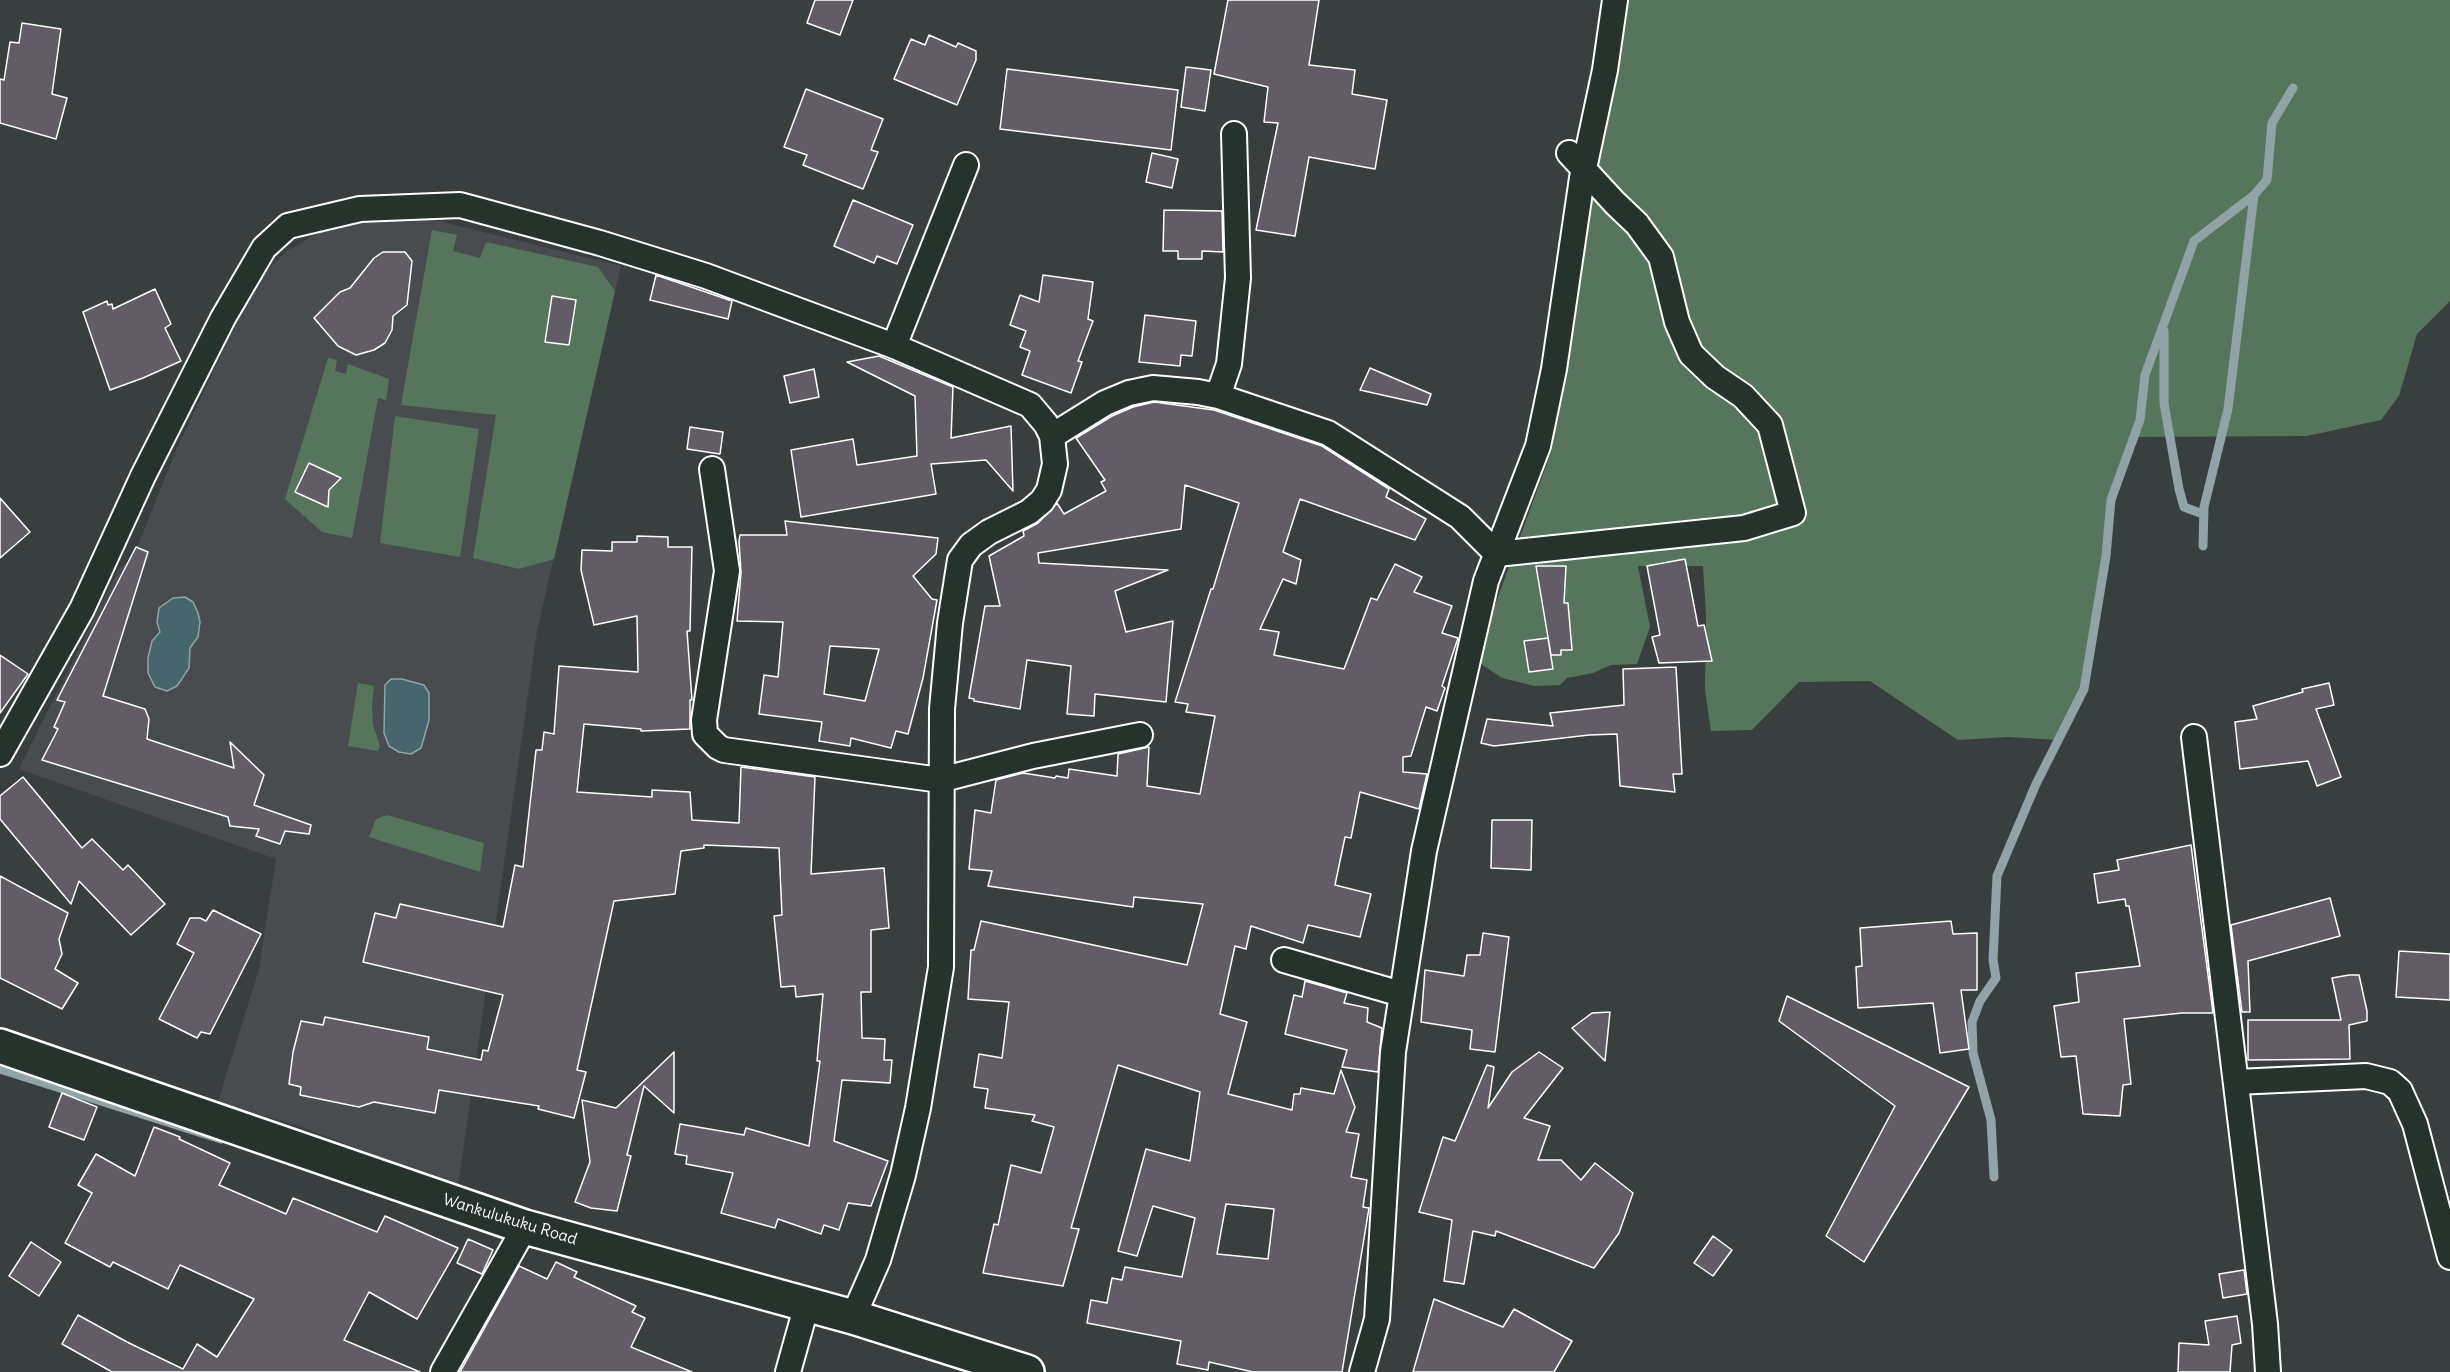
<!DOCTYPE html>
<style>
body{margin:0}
canvas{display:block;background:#383f3e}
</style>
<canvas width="2450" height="1372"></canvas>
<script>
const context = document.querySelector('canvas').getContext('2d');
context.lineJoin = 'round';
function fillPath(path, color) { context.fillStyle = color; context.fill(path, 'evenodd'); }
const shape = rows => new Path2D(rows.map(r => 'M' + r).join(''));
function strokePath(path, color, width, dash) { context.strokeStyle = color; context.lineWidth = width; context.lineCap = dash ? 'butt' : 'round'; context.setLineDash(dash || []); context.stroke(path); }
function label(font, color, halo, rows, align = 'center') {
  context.font = font + ' Delius,sans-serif'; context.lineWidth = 4.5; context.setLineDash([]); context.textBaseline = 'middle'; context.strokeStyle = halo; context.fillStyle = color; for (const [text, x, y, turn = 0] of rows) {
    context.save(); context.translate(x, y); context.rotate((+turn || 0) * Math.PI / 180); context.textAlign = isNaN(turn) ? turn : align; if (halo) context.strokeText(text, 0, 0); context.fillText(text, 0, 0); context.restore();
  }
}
fillPath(shape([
 [394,217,426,218,621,266,537,631,458,1187,299,1126,218,1102,259,969,276,859,19,769,118,570,133,558,177,448,222,353,239,311,261,276,286,252,316,234,353,222]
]), '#484c4e');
fillPath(shape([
 [1620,0,2450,0,2450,301,2417,334,2399,396,2381,420,2307,436,2137,437,2111,500,2106,556,2084,689,2059,740,2008,737,1958,740,1870,681,1799,682,1752,730,1711,731,1705,690,1706,615,1703,566,1638,566,1650,627,1637,664,1611,665,1593,673,1567,678,1560,685,1535,686,1502,678,1481,664,1488,624,1552,450,1561,368],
 [432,230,457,235,453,251,480,258,486,242,598,267,615,291,554,559,519,569,473,558,496,415,401,405],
 [328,358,337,360,335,371,346,374,348,364,389,379,386,400,378,398,352,538,322,532,285,499],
 [395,416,479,429,460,557,380,543],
 [358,683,374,686,372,705,373,725,380,746,378,751,348,746],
 [387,815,484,843,480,872,369,837,376,819]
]), '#57755d');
const water = shape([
 [185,597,193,602,198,613,200,622,198,637,190,648,189,668,177,686,167,691,155,687,148,673,148,658,152,641,160,632,157,622,159,608,173,598,185,597],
 [391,679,402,679,424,685,429,693,429,720,421,748,411,754,399,752,389,746,384,733,385,685,391,679]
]);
fillPath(water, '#47656d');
strokePath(water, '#91a3a7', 1.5);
strokePath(shape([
 [2164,331,2164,403,2179,489,2184,507,2203,514],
 [2203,546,2204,507,2228,409,2254,195,2267,180,2272,123,2293,88],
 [0,1069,221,1139],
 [1994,1177,1991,1120,1973,1053,1972,1022,1980,1001,1996,978,1993,960,1997,876,2036,784,2084,689,2106,556,2111,500,2140,420,2145,375,2194,241,2254,195]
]), '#91a3a7', 9);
const building = shape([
 [815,0,853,0,840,35,807,23,815,0],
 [1228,0,1319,0,1309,65,1355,70,1352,94,1387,100,1375,169,1309,157,1295,236,1256,230,1278,123,1264,122,1268,87,1214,74,1228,0],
 [22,23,61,29,52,94,67,98,56,139,0,123,0,79,4,80,10,42,19,43,22,23],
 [929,35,956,47,958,43,976,51,976,60,957,105,894,79,911,39,925,45,929,35],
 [1186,67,1211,70,1205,111,1181,107,1186,67],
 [1007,69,1178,90,1171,150,1000,129,1007,69],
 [806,89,883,119,871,150,878,152,863,189,803,165,807,155,784,147,806,89],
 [1152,153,1178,159,1172,188,1146,182,1152,153],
 [853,200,913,225,897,264,877,256,874,263,834,246,853,200],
 [1164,210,1222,211,1223,252,1202,251,1202,259,1178,259,1178,251,1163,251,1164,210],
 [383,252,405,252,412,261,407,305,393,316,392,330,385,343,374,350,356,355,338,346,314,318,340,292,350,288,374,258,383,252],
 [656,275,732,301,728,319,650,300,656,275],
 [1043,275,1093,282,1088,319,1093,321,1078,361,1082,362,1071,393,1022,375,1030,351,1020,347,1026,331,1010,325,1020,295,1039,302,1043,275],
 [155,289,171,324,165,328,181,361,143,378,110,390,83,312,107,301,108,305,112,304,113,309,155,289],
 [552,296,576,300,569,345,545,342,552,296],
 [1145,315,1196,321,1192,356,1181,355,1180,366,1139,362,1145,315],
 [879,356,953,387,951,438,1011,426,1013,491,986,460,931,464,936,494,801,517,791,450,853,439,857,465,917,456,915,396,847,362,879,356],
 [1370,368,1431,394,1427,405,1360,390,1370,368],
 [814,369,819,397,790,403,784,376,814,369],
 [1154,402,1214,410,1322,446,1389,489,1386,497,1426,519,1415,540,1300,499,1283,552,1301,560,1296,584,1283,579,1260,629,1279,632,1274,655,1344,669,1371,598,1377,600,1395,564,1422,577,1414,592,1452,606,1442,633,1458,638,1442,686,1445,688,1437,711,1426,707,1411,756,1403,757,1403,772,1427,774,1419,809,1360,792,1351,838,1345,837,1335,885,1371,894,1360,937,1308,925,1303,943,1251,926,1246,949,1235,946,1220,1014,1247,1022,1228,1094,1292,1110,1294,1094,1300,1094,1301,1088,1334,1094,1341,1070,1355,1107,1346,1132,1359,1134,1351,1177,1367,1180,1363,1207,1369,1208,1342,1372,1253,1372,1209,1362,1208,1370,1177,1364,1181,1341,1087,1323,1091,1300,1107,1303,1112,1278,1122,1280,1125,1267,1182,1277,1195,1218,1153,1206,1137,1256,1118,1251,1146,1149,1190,1161,1200,1092,1118,1065,1071,1228,1079,1229,1063,1286,983,1273,994,1224,998,1225,1011,1165,1041,1173,1054,1127,1032,1121,1035,1115,985,1108,988,1089,974,1087,979,1054,1002,1058,1009,1002,968,999,971,950,974,950,981,921,1187,965,1203,904,1134,897,1133,907,988,886,992,871,969,869,975,810,991,813,996,780,1023,773,1055,778,1056,776,1068,778,1069,769,1117,776,1118,754,1149,747,1147,786,1200,794,1215,716,1186,712,1188,704,1175,702,1211,589,1213,589,1239,503,1185,485,1181,529,1038,553,1039,563,1168,570,1115,591,1126,632,1173,621,1166,702,1095,694,1094,716,1067,714,1071,666,1027,660,1020,709,974,701,974,699,969,698,985,606,1000,606,989,556,1024,536,1023,531,1038,523,1057,503,1064,514,1106,491,1101,482,1105,480,1076,438,1112,416,1133,407,1154,402],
 [1226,1204,1274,1209,1268,1259,1217,1254,1226,1204],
 [690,427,723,432,720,454,687,449,690,427],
 [309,463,341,478,329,490,328,507,295,492,309,463],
 [0,498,30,532,0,558,0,498],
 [785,521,938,538,936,554,913,576,932,599,937,600,923,678,908,734,896,731,891,748,851,738,850,746,819,741,822,722,759,714,764,675,778,677,783,622,737,621,741,573,739,541,740,535,787,535,785,521],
 [830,646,879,649,865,701,824,694,830,646],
 [637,536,668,537,668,547,692,547,690,631,687,631,692,700,690,700,690,729,641,731,641,729,584,724,577,792,652,797,652,790,690,792,692,820,739,823,741,767,815,777,811,874,884,868,889,928,871,930,871,992,861,992,862,1038,885,1039,884,1060,892,1060,890,1083,842,1080,834,1141,888,1161,871,1206,848,1203,839,1230,824,1225,821,1234,778,1219,775,1228,721,1213,733,1173,686,1164,687,1156,675,1154,680,1124,744,1135,746,1128,809,1146,820,1061,817,1061,823,994,796,997,795,986,781,987,774,916,782,915,779,848,704,845,704,848,681,851,675,894,614,901,577,1070,586,1072,574,1118,538,1109,539,1106,439,1090,435,1113,374,1102,359,1107,300,1095,301,1087,289,1084,293,1052,301,1021,323,1025,325,1017,429,1037,427,1049,481,1060,483,1050,488,1051,503,995,363,962,375,913,396,918,400,904,503,927,515,865,523,867,536,750,542,750,544,732,554,734,559,666,638,672,637,616,594,625,581,570,582,550,612,551,612,542,637,542,637,536],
 [136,547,148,552,103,696,145,709,149,719,147,739,234,768,230,742,264,775,254,805,311,825,309,834,285,831,280,844,256,836,259,829,230,826,228,817,42,760,58,729,54,727,65,702,57,700,136,547],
 [1685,559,1698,626,1704,625,1712,661,1659,663,1652,637,1660,635,1647,566,1685,559],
 [1536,566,1566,566,1564,603,1568,603,1572,650,1561,650,1561,655,1551,655,1536,566],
 [1548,638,1553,669,1529,672,1524,641,1548,638],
 [0,655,28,674,0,713,0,655],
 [1676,667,1682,774,1673,774,1675,792,1620,786,1617,734,1589,735,1494,746,1481,743,1487,719,1553,726,1550,713,1624,705,1623,669,1676,667],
 [2329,683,2334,705,2316,709,2341,777,2317,786,2308,761,2240,769,2235,722,2257,719,2253,706,2303,692,2302,689,2329,683],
 [23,777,82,848,92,839,123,870,128,865,165,904,131,935,79,881,71,904,0,819,0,796,23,777],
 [1492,820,1532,820,1531,870,1491,868,1492,820],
 [2191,845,2213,1013,2182,1013,2124,1019,2131,1084,2123,1085,2120,1116,2083,1114,2076,1056,2061,1057,2054,1006,2079,1002,2076,973,2140,966,2129,906,2126,906,2125,899,2098,903,2094,874,2119,870,2117,860,2191,845],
 [0,876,68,913,59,939,62,954,55,969,78,983,62,1009,0,978,0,876],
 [2330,898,2340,936,2248,961,2250,1012,2242,1012,2231,925,2330,898],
 [213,910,261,934,210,1034,201,1032,197,1038,159,1019,194,953,177,944,190,918,200,918,206,921,213,910],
 [1951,921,1953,934,1977,933,1977,990,1961,990,1969,1049,1940,1053,1933,1003,1858,1008,1856,967,1862,966,1860,928,1951,921],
 [1483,933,1509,937,1495,1052,1470,1049,1472,1030,1421,1022,1425,970,1464,976,1467,955,1480,955,1483,933],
 [2399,951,2450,954,2450,1000,2396,997,2399,951],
 [2349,975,2359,975,2367,1011,2367,1021,2349,1025,2350,1059,2248,1060,2248,1020,2341,1020,2332,978,2349,975],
 [1305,981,1347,993,1344,1003,1368,1008,1367,1022,1382,1028,1378,1072,1342,1067,1347,1050,1285,1034,1294,995,1302,997,1305,981],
 [1787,996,1969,1087,1864,1262,1826,1236,1895,1106,1779,1021,1787,996],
 [1610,1012,1605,1061,1572,1028,1592,1013,1610,1012],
 [674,1052,674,1113,644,1086,627,1155,631,1156,617,1211,591,1208,575,1202,590,1162,582,1100,616,1108,674,1052],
 [1539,1052,1563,1068,1524,1118,1550,1126,1538,1160,1561,1160,1581,1180,1595,1163,1633,1193,1619,1233,1594,1268,1496,1231,1495,1236,1473,1231,1464,1284,1444,1281,1452,1220,1419,1212,1443,1137,1455,1141,1487,1065,1494,1067,1488,1108,1512,1072,1539,1052],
 [62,1093,97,1107,84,1140,49,1127,62,1093],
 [154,1127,180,1137,179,1139,230,1163,219,1185,286,1214,293,1198,377,1232,385,1216,458,1248,417,1319,369,1292,344,1340,420,1372,112,1372,62,1344,78,1315,127,1342,183,1369,197,1344,217,1357,254,1299,180,1265,168,1289,113,1262,110,1267,65,1243,92,1193,78,1185,96,1154,135,1176,154,1127],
 [1713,1236,1732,1250,1713,1276,1694,1263,1713,1236],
 [468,1239,493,1250,482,1274,457,1263,468,1239],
 [31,1242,61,1262,39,1296,9,1276,31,1242],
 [556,1262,577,1272,574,1277,636,1306,632,1312,645,1318,631,1347,692,1372,460,1372,519,1266,547,1279,556,1262],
 [2244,1270,2247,1294,2223,1298,2219,1274,2244,1270],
 [1434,1299,1503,1327,1514,1309,1572,1341,1554,1372,1413,1372,1434,1299],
 [2237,1316,2241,1343,2232,1345,2230,1372,2178,1372,2179,1343,2209,1345,2205,1321,2237,1316]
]);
fillPath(building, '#615c66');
strokePath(building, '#fff', 1.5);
const minor = shape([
 [894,346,966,165],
 [1218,396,1328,433,1460,517,1497,554,1744,528,1793,513,1770,425,1743,396,1715,377,1691,354,1677,322,1661,257,1637,224,1615,203,1569,153],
 [1052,436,1105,403,1129,393,1153,388,1198,392,1218,396,1229,364,1238,278,1234,134],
 [712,469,727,571,704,720,705,734,718,747,724,750,940,780,1033,756,1140,735],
 [2194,737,2265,1324,2268,1372],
 [0,754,82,609,143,476,223,318,264,248,288,226,360,209,460,205,600,243,706,276,894,346,1030,405,1046,424,1052,436,1055,464,1049,490,1042,501,1029,512,989,532,971,545,960,560,950,623,942,709,941,967,918,1108,903,1175,878,1260,853,1317],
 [1284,960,1401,994],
 [2236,1082,2366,1076,2390,1082,2400,1091,2415,1124,2450,1257],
 [443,1372,525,1227],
 [788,1372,807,1304],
 [1362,1372,1377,1319,1393,1052,1424,851,1486,581,1538,446,1554,369,1582,178,1605,70,1615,0]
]);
const secondary = shape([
 [0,1046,525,1227,853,1317,1027,1372]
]);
strokePath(minor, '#fff', 28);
strokePath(secondary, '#fff', 38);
strokePath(minor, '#26332d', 24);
strokePath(secondary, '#26332d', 33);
label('16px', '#fff', '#26332d', [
 ["Wankulukuku Road",510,1220,17]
]);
</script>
